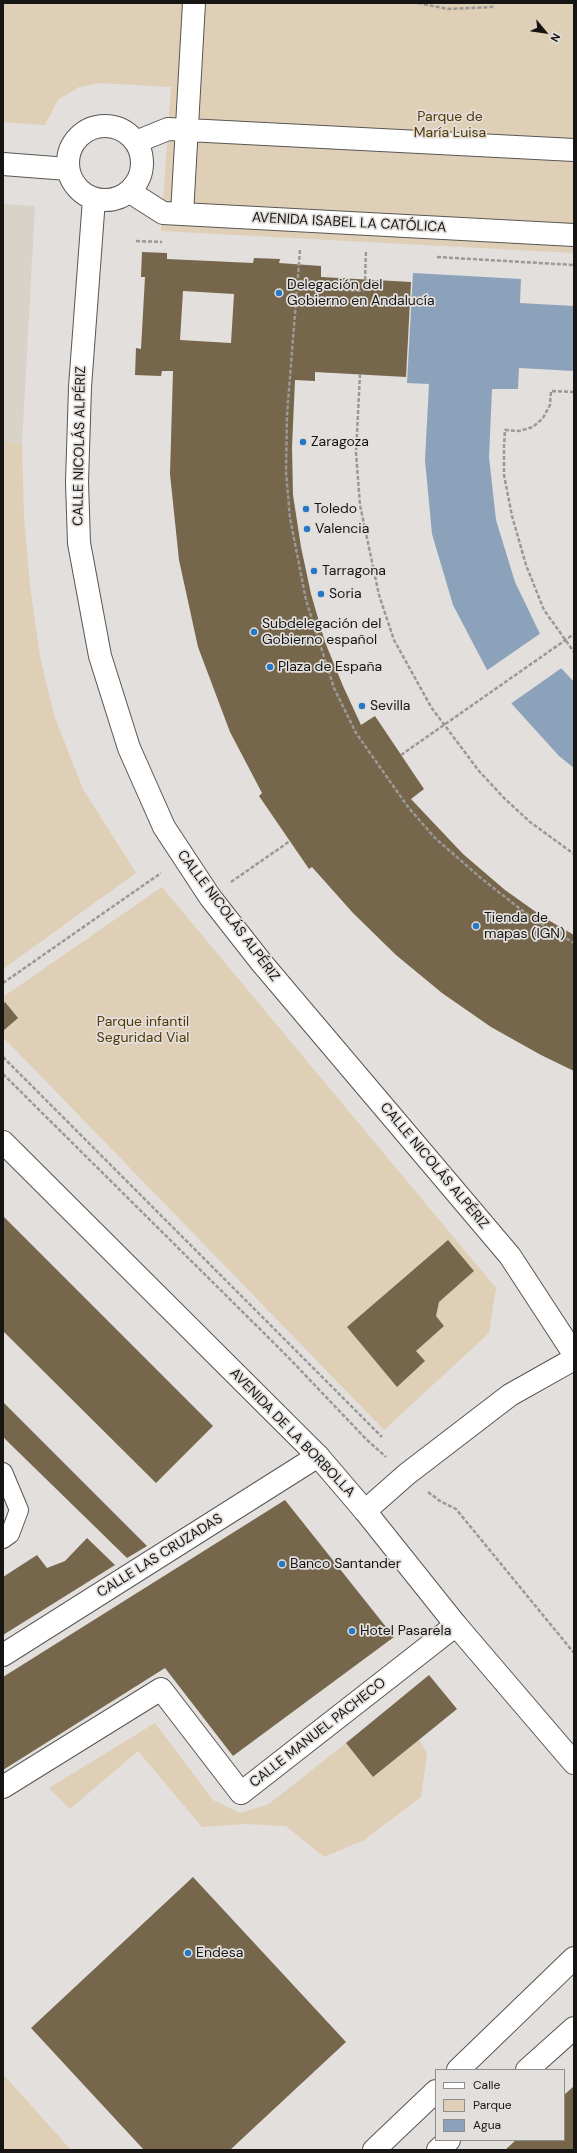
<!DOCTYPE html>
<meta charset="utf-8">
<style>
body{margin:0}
#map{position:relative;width:577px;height:2153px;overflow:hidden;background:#e2dfdc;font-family:"DM Sans",sans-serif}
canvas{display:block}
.frame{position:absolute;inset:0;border:4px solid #161514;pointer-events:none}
.legend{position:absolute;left:435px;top:2069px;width:130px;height:72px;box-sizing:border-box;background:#e2dfdc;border:1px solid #908e8c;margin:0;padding:5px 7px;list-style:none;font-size:12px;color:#161514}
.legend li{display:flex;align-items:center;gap:8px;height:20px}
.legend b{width:20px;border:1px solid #908e8c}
.north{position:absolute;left:525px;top:12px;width:40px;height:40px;-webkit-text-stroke:3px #e2dfdc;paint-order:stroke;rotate:119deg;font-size:11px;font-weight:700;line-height:16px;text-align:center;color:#161514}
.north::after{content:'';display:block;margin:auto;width:14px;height:18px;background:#161514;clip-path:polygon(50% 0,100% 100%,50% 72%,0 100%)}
</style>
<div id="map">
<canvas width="577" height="2153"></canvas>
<div class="frame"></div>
<ul class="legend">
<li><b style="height:5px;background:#fff"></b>Calle</li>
<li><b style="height:11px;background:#dfcfb6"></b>Parque</li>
<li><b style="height:11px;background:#8ca2bb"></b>Agua</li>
</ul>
<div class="north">N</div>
</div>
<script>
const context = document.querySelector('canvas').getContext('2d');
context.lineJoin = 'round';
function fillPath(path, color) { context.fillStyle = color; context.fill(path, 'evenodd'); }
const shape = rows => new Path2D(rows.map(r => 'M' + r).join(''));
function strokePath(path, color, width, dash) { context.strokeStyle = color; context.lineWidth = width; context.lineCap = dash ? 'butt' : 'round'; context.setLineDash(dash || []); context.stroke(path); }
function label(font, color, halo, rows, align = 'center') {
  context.font = font + ' "DM Sans",sans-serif'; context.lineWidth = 3.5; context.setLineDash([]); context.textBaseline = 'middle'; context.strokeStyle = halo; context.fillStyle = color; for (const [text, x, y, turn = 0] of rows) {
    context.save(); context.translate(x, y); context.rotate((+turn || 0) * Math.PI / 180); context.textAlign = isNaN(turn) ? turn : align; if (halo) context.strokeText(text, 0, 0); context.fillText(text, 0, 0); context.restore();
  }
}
fillPath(shape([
 [3,204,35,206,22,443,3,442]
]), '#d8d2c8');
fillPath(shape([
 [3,3,574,3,574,253,161,231,171,87,99,83,79,87,58,100,45,125,3,122],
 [3,442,22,443,24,517,30,586,40,657,55,718,83,789,136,873,3,969],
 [162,887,496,1288,489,1333,384,1430,3,1037,3,997],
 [155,1723,213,1800,240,1813,269,1804,346,1743,373,1777,419,1739,427,1754,421,1797,364,1840,324,1857,286,1826,244,1824,202,1827,138,1751,70,1809,49,1788],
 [3,2074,71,2150,3,2150]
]), '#dfcfb6');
fillPath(shape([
 [413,273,521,279,520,303,574,306,574,371,519,368,518,389,492,389,489,457,496,520,515,582,540,634,561,668,574,682,574,768,559,756,511,703,487,670,453,605,432,534,425,460,429,384,407,383]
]), '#8ca2bb');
fillPath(shape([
 [541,633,563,667,509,705,486,671]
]), '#e2dfdc');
fillPath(shape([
 [142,252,167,253,167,259,253,263,254,258,280,259,279,263,321,266,321,277,411,282,406,377,315,372,315,381,295,380,292,447,293,495,301,547,311,594,325,642,343,686,361,725,375,716,424,789,411,799,463,854,505,890,543,917,574,935,574,1071,541,1055,491,1027,442,993,396,955,353,913,312,867,309,869,259,796,262,793,230,732,198,647,179,560,170,474,173,371,162,371,161,376,135,375,136,348,141,349,145,277,141,277],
 [183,291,234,294,231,343,180,340],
 [5,1002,18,1018,3,1031,3,1004],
 [3,1216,213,1426,156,1483,3,1331],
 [448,1240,474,1271,439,1302,436,1316,444,1326,416,1351,425,1361,397,1387,347,1327],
 [3,1402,147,1546,127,1558,3,1437],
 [285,1500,394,1637,233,1756,165,1668,3,1770,3,1677],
 [87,1538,115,1565,3,1635,3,1577,37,1555,47,1568,65,1561],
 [429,1675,457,1709,373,1777,346,1743],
 [193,1877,346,2042,230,2150,144,2150,31,2028],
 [574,2086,574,2150,505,2150,516,2140,564,2140,564,2095]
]), '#76664b');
const lane = shape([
 [3,1472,19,1510,10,1534,3,1539]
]);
const street = shape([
 '68 163a37 37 0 1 1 74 0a37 37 0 1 1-74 0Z',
 [136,142,168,129,574,150],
 [3,164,68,169],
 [130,192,163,213,574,235],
 [94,199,80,387,77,482,79,543,100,656,129,748,164,827,210,897,261,962,510,1256,574,1354],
 [182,214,194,3],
 [365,1511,407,1474,510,1395,574,1359],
 [3,1655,318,1456],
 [3,1787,161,1689,241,1793,456,1625]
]);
const secondary = shape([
 [3,1142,318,1456,365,1511,456,1625,574,1763]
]);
const primary = shape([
 [458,2070,574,1958],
 [527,2070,574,2028],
 [374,2150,436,2091],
 [438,2150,449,2140]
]);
strokePath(lane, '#595754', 20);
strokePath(street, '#595754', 24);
strokePath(secondary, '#595754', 24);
strokePath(primary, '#595754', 24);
strokePath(shape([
 [418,3,448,9,492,7,494,3],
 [136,241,162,242],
 [300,250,287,415,286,472,290,518,306,600,334,688,356,733,408,807,435,838,482,879,532,918,574,943],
 [437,257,574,265],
 [365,280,366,250],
 [297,288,364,291],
 [360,374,356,453,360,505,379,595,394,640,431,707,479,771,504,798,530,822,574,854],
 [574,392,551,391,550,405,543,418,533,427,519,431,505,430,504,445,504,475,512,516,526,565,544,610,574,652],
 [401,755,574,634],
 [231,882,290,841],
 [3,983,161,873],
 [3,1057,382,1437],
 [3,1074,287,1356,366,1439,386,1457],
 [428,1492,440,1501,456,1509,574,1653]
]), '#9b9997', 2.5, [4, 2]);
strokePath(lane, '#fff', 18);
strokePath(street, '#fff', 22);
strokePath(secondary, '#fff', 22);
strokePath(primary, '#fff', 22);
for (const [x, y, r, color] of [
 [279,293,4,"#2677c6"],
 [303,442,4,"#2677c6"],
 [306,509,4,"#2677c6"],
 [307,529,4,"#2677c6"],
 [314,571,4,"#2677c6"],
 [321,594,4,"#2677c6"],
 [254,632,4,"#2677c6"],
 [270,667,4,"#2677c6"],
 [362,706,4,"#2677c6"],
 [476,926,4,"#2677c6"],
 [282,1564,4,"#2677c6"],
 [352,1631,4,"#2677c6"],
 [188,1953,4,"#2677c6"]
]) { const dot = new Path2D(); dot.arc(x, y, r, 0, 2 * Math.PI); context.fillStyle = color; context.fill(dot); strokePath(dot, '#e2dfdc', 1.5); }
label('14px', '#543a03', '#e2dfdc', [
 ["Parque de",450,117],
 ["María Luisa",450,133],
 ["Parque infantil",143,1022],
 ["Seguridad Vial",143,1038]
]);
label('14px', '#161514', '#e2dfdc', [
 ["AVENIDA ISABEL LA CATÓLICA",349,223,3],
 ["CALLE NICOLÁS ALPÉRIZ",80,446,-89],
 ["CALLE NICOLÁS ALPÉRIZ",228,916,53],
 ["CALLE NICOLÁS ALPÉRIZ",434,1166,50],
 ["AVENIDA DE LA BORBOLLA",292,1433,46],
 ["CALLE LAS CRUZADAS",160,1556,-32],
 ["CALLE MANUEL PACHECO",318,1733,-38]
]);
label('14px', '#161514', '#e2dfdc', [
 ["Delegación del",287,285],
 ["Gobierno en Andalucía",287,301],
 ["Zaragoza",311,442],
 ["Toledo",314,509],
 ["Valencia",315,529],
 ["Tarragona",322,571],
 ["Soria",329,594],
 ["Subdelegación del",262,624],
 ["Gobierno español",262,640],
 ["Plaza de España",278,667],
 ["Sevilla",370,706],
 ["Tienda de",484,918],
 ["mapas (IGN)",484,934],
 ["Banco Santander",290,1564],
 ["Hotel Pasarela",360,1631],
 ["Endesa",196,1953]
], 'left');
</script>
